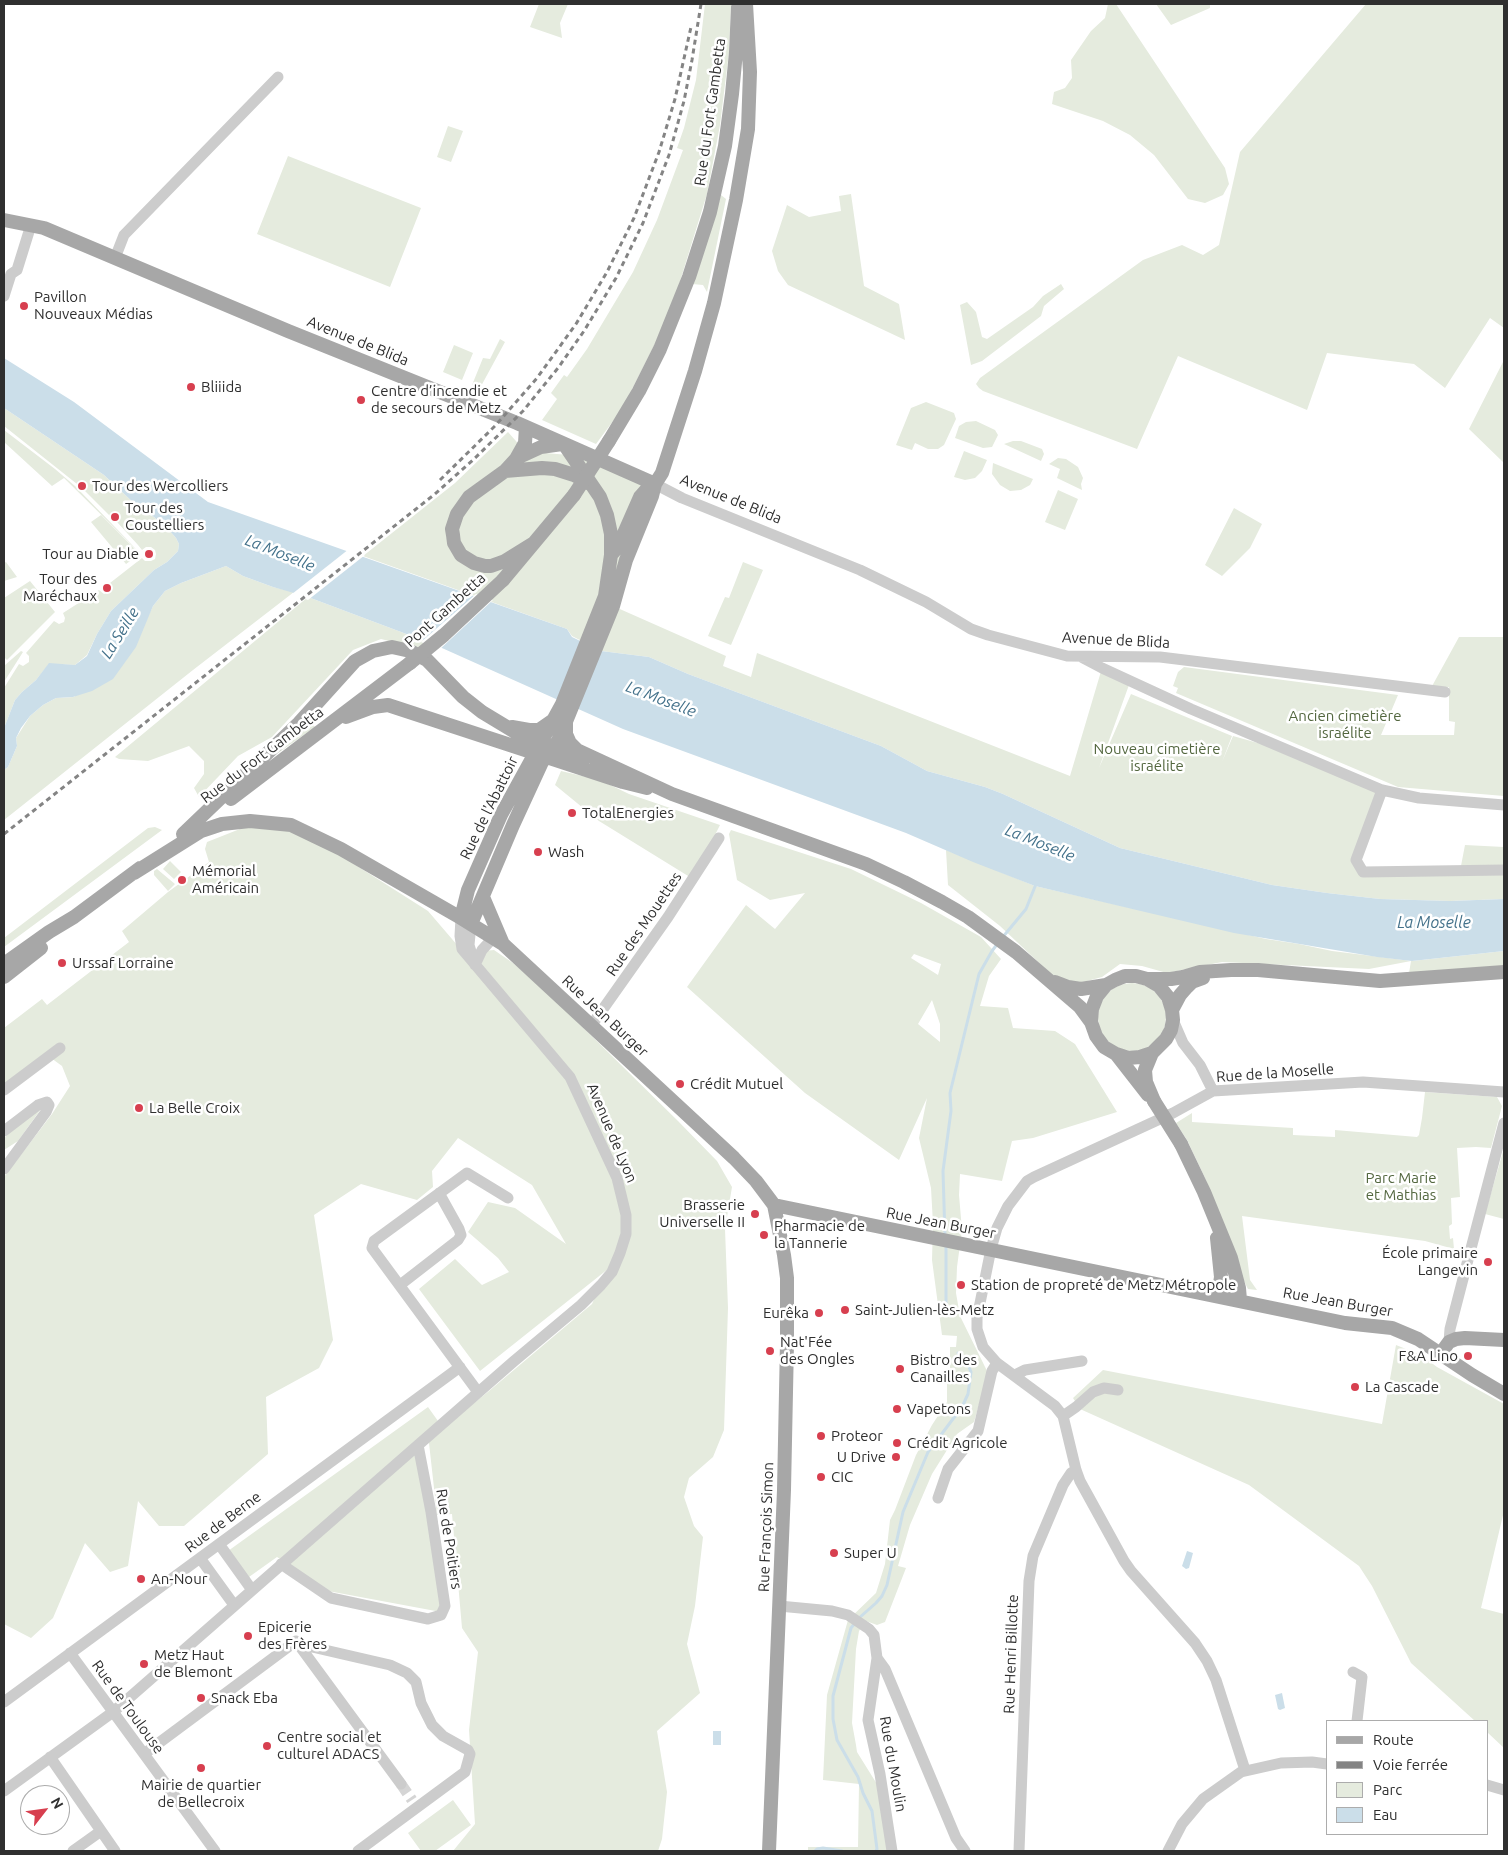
<!DOCTYPE html>
<meta charset="utf-8">
<style>
body{margin:0}
#map{position:relative;width:1508px;height:1855px;overflow:hidden;background:#fff;font-family:Ubuntu,sans-serif}
canvas{display:block}
.frame{position:absolute;inset:0;border:5px solid #2f2f2f;pointer-events:none}
.legend{position:absolute;left:1326px;top:1720px;width:162px;height:115px;box-sizing:border-box;background:#fff;border:1px solid #acacac;margin:0;padding:6px 9px;list-style:none;font-size:15px;color:#2f2f2f}
.legend li{display:flex;align-items:center;gap:10px;height:25px}
.legend b{width:25px;border:1px solid #acacac}
.north{position:absolute;left:20px;top:1785px;width:50px;height:50px;box-sizing:border-box;background:#fff;border:1px solid #acacac;border-radius:50%;rotate:60deg;font-size:14px;font-weight:700;line-height:20px;text-align:center;color:#2f2f2f}
.north::after{content:'';display:block;margin:auto;width:18px;height:22px;background:#d73f4f;clip-path:polygon(50% 0,100% 100%,50% 72%,0 100%)}
</style>
<div id="map">
<canvas width="1508" height="1855"></canvas>
<div class="frame"></div>
<ul class="legend">
<li><b style="height:6px;background:#a7a7a7"></b>Route</li>
<li><b style="height:6px;background:#848484"></b>Voie ferrée</li>
<li><b style="height:14px;background:#e5ebde"></b>Parc</li>
<li><b style="height:14px;background:#cbdee9"></b>Eau</li>
</ul>
<div class="north">N</div>
</div>
<script>
const context = document.querySelector('canvas').getContext('2d');
context.lineJoin = 'round';
function fillPath(path, color) { context.fillStyle = color; context.fill(path, 'evenodd'); }
const shape = rows => new Path2D(rows.map(r => 'M' + r).join(''));
function strokePath(path, color, width, dash) { context.strokeStyle = color; context.lineWidth = width; context.lineCap = dash ? 'butt' : 'round'; context.setLineDash(dash || []); context.stroke(path); }
function label(font, color, halo, rows, align = 'center') {
  context.font = font + ' Ubuntu,sans-serif'; context.lineWidth = 5; context.setLineDash([]); context.textBaseline = 'middle'; context.strokeStyle = halo; context.fillStyle = color; for (const [text, x, y, turn = 0] of rows) {
    context.save(); context.translate(x, y); context.rotate((+turn || 0) * Math.PI / 180); context.textAlign = isNaN(turn) ? turn : align; if (halo) context.strokeText(text, 0, 0); context.fillText(text, 0, 0); context.restore();
  }
}
fillPath(shape([
 [539,4,568,4,560,23,562,38,530,27],
 [705,4,731,4,729,52,720,125,707,194,677,291,655,344,622,409,596,444,542,420,557,399,551,393,564,375,567,377,587,349,633,272,657,220,683,150,677,148,684,128,696,80],
 [1108,4,1116,4,1225,168,1229,184,1223,195,1205,203,1188,199,1154,155,1130,135,1103,121,1052,104,1054,92,1065,88,1072,78,1071,60,1091,31,1105,18],
 [1156,4,1210,4,1210,8,1171,25],
 [1366,4,1504,4,1504,328,1490,318,1445,388,1414,364,1327,353,1307,410,1178,356,1137,449,983,391,979,388,976,384,980,378,1143,260,1182,245,1203,255,1219,245,1240,152],
 [448,126,463,131,451,162,437,157],
 [288,156,421,208,390,287,257,234],
 [851,194,864,286,899,304,905,340,788,285,778,271,772,251,787,205,809,217,841,211,839,196],
 [721,195,726,199,707,292,703,285,692,284],
 [1061,284,1064,289,1044,306,1041,316,982,361,971,365,960,305,967,302,976,312,982,337,987,339,1033,307,1043,296],
 [500,339,505,342,480,388,472,385,483,358,490,359],
 [454,345,473,353,462,380,443,372],
 [1504,360,1504,463,1469,429],
 [926,402,954,413,956,419,944,445,938,449,928,449,915,443,912,450,896,445,911,408],
 [4,408,104,475,137,506,154,517,169,530,176,538,179,544,178,551,167,562,154,570,111,611,97,634,87,655,75,665,49,664,36,680,22,692,15,700,4,728,4,688,19,664,23,666,29,662,29,656,26,653,54,621,59,624,64,622,65,618,63,613,99,590,104,594,109,592,112,587,110,583,142,558,145,561,151,561,155,559,156,554,155,550,151,547,146,547,142,550,138,545,117,522,119,518,118,515,113,514,110,516,84,490,85,488,83,483,77,484,4,426],
 [976,421,995,430,998,435,992,447,983,448,955,438,959,426,966,422],
 [4,430,55,469,75,486,113,525,141,554,64,478,52,486,4,442],
 [508,432,530,457,545,453,593,457,655,484,613,606,726,656,723,666,751,677,757,653,1070,776,1102,668,1129,685,1099,768,1131,694,1232,736,1222,762,1233,736,1297,754,1382,790,1361,853,1363,867,1460,871,1465,845,1504,847,1504,899,1450,901,1380,899,1327,893,1272,885,1120,848,1003,794,985,787,927,771,881,746,688,674,649,657,601,651,572,636,567,629,363,556,455,483],
 [1013,441,1021,441,1042,449,1044,454,1041,461,1004,444],
 [964,451,987,460,982,471,975,478,965,480,954,477],
 [1058,458,1066,459,1078,467,1083,478,1081,484,1082,490,1057,478,1060,469,1049,464],
 [993,463,1033,479,1030,485,1021,490,1010,491,1000,485,992,474],
 [1058,490,1078,499,1065,530,1045,522],
 [1234,508,1262,524,1250,548,1222,576,1205,565],
 [101,515,140,554,126,564,91,522],
 [6,562,17,577,4,581,4,563],
 [743,562,763,570,731,645,708,636,725,597,729,598],
 [226,566,243,576,273,587,294,592,193,670,4,820,4,770,8,767,17,746,16,738,30,716,43,705,56,698,74,697,145,623,153,606,165,591,181,583],
 [30,581,55,612,7,660,4,657,4,598],
 [308,597,433,644,425,650,381,639,353,650,272,737,238,756,199,797,194,788,204,774,204,761,189,746,148,761,119,759,115,757],
 [1459,637,1504,637,1504,796,1398,787,1176,693,1178,688,1173,686,1178,672,1184,667,1398,695,1381,735,1454,735,1455,722,1449,721,1449,687,1431,688],
 [21,651,23,652,4,682,4,666],
 [310,721,315,727,274,756],
 [561,771,600,780,629,794,720,825,693,879,599,821,555,785],
 [155,827,162,830,4,947,4,938,148,828],
 [245,827,288,830,343,857,428,911,464,953,494,950,513,963,551,996,678,1121,717,1161,732,1187,725,1229,728,1308,724,1430,713,1457,689,1478,684,1497,694,1526,703,1537,695,1606,687,1644,700,1693,657,1731,667,1792,662,1839,658,1851,453,1851,475,1824,469,1730,478,1652,462,1628,452,1514,437,1515,428,1434,414,1443,428,1516,441,1612,328,1591,277,1557,249,1577,228,1551,428,1407,443,1428,489,1391,592,1304,608,1269,480,1371,419,1289,455,1259,482,1285,509,1272,498,1258,468,1232,488,1202,515,1208,566,1244,532,1185,458,1138,432,1171,433,1187,417,1200,361,1184,314,1215,333,1340,319,1368,266,1397,268,1454,184,1526,159,1526,138,1501,128,1566,110,1572,85,1543,53,1618,31,1638,4,1624,4,1177,52,1114,70,1086,62,1066,51,1058,4,1094,4,1028,42,999,47,1005,129,942,122,931,168,892,209,862,205,849,207,842],
 [731,830,851,869,921,903,981,937,1001,959,989,976,980,1006,1008,1008,1013,1028,1055,1031,1075,1044,1117,1112,1033,1138,1012,1141,1002,1181,960,1174,959,1195,962,1230,957,1267,956,1293,960,1316,988,1373,974,1422,957,1434,932,1474,910,1525,898,1566,906,1568,885,1622,877,1625,866,1621,859,1631,856,1649,852,1723,856,1745,857,1752,890,1805,896,1851,808,1851,808,1847,858,1847,859,1784,823,1780,827,1695,848,1620,876,1593,885,1564,890,1520,895,1510,916,1455,932,1425,947,1402,947,1380,955,1379,955,1370,950,1370,950,1347,956,1347,957,1336,942,1335,932,1260,933,1224,931,1188,919,1138,927,1098,899,1160,805,1093,687,987,746,905,775,929,805,893,770,900,737,880,729,834],
 [914,954,941,964,938,975,911,958],
 [932,1000,940,1024,940,1042,918,1024],
 [946,850,1035,886,1266,939,1299,944,1332,951,1412,961,1504,951,1504,972,1408,979,1411,961,1369,969,1222,962,1167,973,1142,966,1120,964,1102,977,1076,984,1052,975,1000,926,948,885],
 [170,861,181,872,174,879,163,869],
 [157,869,175,884,168,891,154,875,154,871],
 '1098 1017a34 34 0 1 1 68 0a34 34 0 1 1-68 0Z',
 [1425,1092,1497,1097,1502,1106,1491,1148,1476,1147,1457,1148,1460,1197,1451,1198,1452,1224,1449,1226,1450,1239,1453,1238,1454,1249,1425,1241,1242,1216,1250,1280,1257,1290,1248,1289,1242,1277,1206,1180,1187,1140,1176,1123,1192,1113,1192,1122,1293,1128,1293,1135,1335,1137,1335,1130,1417,1137,1419,1135,1422,1118],
 [41,1109,18,1141,4,1150,4,1140,7,1133],
 [1504,1148,1504,1219,1485,1214],
 [1396,1345,1421,1355,1437,1367,1504,1404,1504,1511,1481,1608,1504,1614,1504,1748,1487,1732,1487,1721,1475,1721,1411,1663,1372,1586,1359,1566,1249,1485,1080,1409,1073,1398,1103,1370,1382,1424],
 [453,1800,471,1825,435,1851,421,1851,408,1833]
]), '#e5ebde');
fillPath(shape([
 [4,358,74,402,208,502,567,629,572,637,601,651,649,657,688,674,881,746,927,771,985,787,1003,794,1120,848,1272,885,1327,893,1380,899,1450,901,1504,899,1504,951,1412,961,1377,957,1234,933,1035,886,973,862,906,833,623,729,433,644,308,597,273,587,243,576,226,566,181,583,165,591,153,606,136,647,113,679,92,691,73,697,56,698,43,705,30,716,21,728,16,738,17,746,8,767,4,770,4,728,15,700,22,692,36,680,49,663,75,665,87,656,97,634,111,611,154,570,167,562,178,551,179,544,176,538,169,530,154,517,137,506,104,475,4,408],
 [1187,1551,1193,1553,1189,1568,1186,1569,1182,1566],
 [1282,1693,1285,1708,1280,1710,1278,1709,1275,1695],
 [713,1731,721,1731,721,1745,713,1745]
]), '#cbdee9');
fillPath(shape([
 [349,549,365,555,308,600,292,594],
 [476,594,493,600,439,650,421,642]
]), '#fff');
strokePath(shape([
 [1002,938,1026,909,1036,884],
 [945,1237,943,1171,951,1111,950,1093,979,974,992,951,998,943],
 [946,1246,946,1305],
 [859,1618,876,1603,882,1596,887,1585,903,1512,928,1452,962,1407,968,1394,971,1372,967,1362,958,1353],
 [855,1623,851,1628,833,1696,833,1719,837,1740,858,1777,863,1793,872,1811,877,1849,876,1851],
 [815,1851,817,1849,823,1848,842,1851]
]), '#cbdee9', 3);
strokePath(shape([
 [401,1784,412,1800]
]), '#d5d5d5', 11, [11, 5.5]);
strokePath(shape([
 [115,258,124,235,278,77],
 [4,296,11,274,17,270,31,225],
 [655,484,682,498,860,570,926,602,971,629,988,635,1067,656,1160,657,1445,692],
 [1083,658,1102,668,1191,709,1382,790,1419,798,1504,805],
 [1382,790,1356,860,1363,872,1504,870],
 [471,924,469,945,473,958],
 [475,965,482,950,493,938],
 [1173,1020,1183,1043,1200,1065,1213,1091],
 [591,1026,668,917,719,838],
 [4,1090,60,1048],
 [4,1131,38,1105,47,1102,49,1105,46,1112,4,1169],
 [400,1285,458,1240,461,1235,459,1229,439,1193],
 [1449,1342,1450,1329,1464,1275,1504,1123],
 [1015,1375,1025,1370,1082,1361],
 [478,1392,372,1248,374,1241,467,1173,508,1198],
 [1063,1416,1076,1407,1093,1392,1104,1388,1118,1390],
 [938,1498,948,1469,978,1431,992,1371,997,1363],
 [219,1544,252,1590],
 [200,1558,234,1605],
 [281,1564,331,1598,428,1619,441,1615,445,1606,431,1512,418,1445],
 [779,1606,832,1611,848,1615,869,1629,874,1635,877,1658,868,1720,880,1774,892,1851],
 [299,1646,312,1647,390,1665,407,1673,416,1682,421,1703,432,1725,443,1736,468,1750,470,1754,465,1772,358,1851],
 [70,1653,215,1851],
 [877,1658,885,1669,956,1838,965,1851],
 [1353,1672,1362,1677,1357,1721],
 [4,1702,460,1367],
 [144,1754,296,1641,401,1784],
 [50,1757,115,1851],
 [1245,1770,1216,1680,1207,1661,1195,1643,1131,1571,1124,1561,1080,1481,1076,1470,1063,1416,1055,1406,997,1363,983,1347,977,1329,977,1318,991,1249,997,1228,1008,1206,1027,1181,1034,1177,1173,1113,1213,1091,1363,1082,1504,1092],
 [1487,1785,1504,1790],
 [4,1791,113,1712,513,1362,581,1305,601,1285,612,1272,620,1253,626,1234,626,1215,617,1178,570,1077,462,949,460,936,461,918],
 [73,1851,101,1831],
 [1019,1851,1029,1581,1033,1556,1063,1485,1071,1473,1076,1470],
 [1168,1851,1182,1824,1203,1799,1241,1772,1281,1763,1312,1762,1327,1764]
]), '#ccc', 11);
strokePath(shape([
 [4,220,44,228,288,331,517,423,655,484],
 [526,427,525,443,516,459,505,471,469,497,457,514,452,529,453,535,454,543,461,555,474,563,485,566,491,566,505,561,534,543],
 [609,441,639,391,660,349,689,277,710,212,725,146,732,94,736,52,738,7],
 [517,458,541,447,562,444],
 [505,471,542,468,555,469,574,475,590,484],
 [611,555,618,547,640,497,648,488,655,484,662,473,695,371,714,303,736,200,748,129,750,72,746,4],
 [503,580,574,495],
 [346,717,373,707,388,705,623,782,647,788],
 [566,722,566,734,570,743,577,750,672,794,866,864,904,882,942,902,968,917,1016,952,1080,1007,1091,1022],
 [512,727,529,730,539,730,552,721],
 [547,756,558,741,613,606,626,560,652,496,655,484],
 [231,799,410,663],
 [183,834,299,723,355,661,373,651,392,647,410,651,427,660,463,697,482,712,525,738,549,748,583,759],
 [134,873,201,831,222,824,250,821,291,825,341,849,461,918,503,944,734,1158,756,1181,774,1205,1345,1323,1392,1328,1418,1339,1472,1375,1504,1394],
 [483,897,503,944],
 [461,918,468,890,501,815,562,704,605,596,611,555,611,534,607,515,600,497,564,444],
 [471,924,513,825,548,749],
 [4,964,49,932,74,917,140,868],
 [4,977,41,948],
 [1147,979,1171,979,1183,977,1200,972,1231,970,1258,970,1380,981,1504,972],
 [1055,982,1068,987,1081,989,1106,985],
 [1172,1010,1180,995,1187,987,1192,982,1203,978],
 [1152,1053,1140,1057,1128,1058,1116,1054,1104,1047,1096,1036,1091,1022,1092,1009,1097,996,1106,985,1115,980,1125,976,1136,976,1147,979,1159,986,1168,997,1172,1010,1173,1020,1171,1030,1166,1039,1152,1053,1145,1070,1146,1082,1154,1101],
 [1116,1054,1148,1095],
 [1181,1144,1204,1192,1231,1258,1239,1288,1240,1300],
 [1217,1238,1221,1277,1218,1296],
 [1441,1353,1449,1342,1456,1339,1465,1338,1504,1340],
 [769,1851,784,1490,787,1343,787,1278,784,1255,774,1205]
]), '#a7a7a7', 14);
strokePath(shape([
 [440,480,496,425,537,378,576,324,607,272,634,218,659,152,675,99,691,27],
 [4,834,435,494,473,460,523,411,558,368,584,331,616,278,643,223,669,155,684,101,692,60,701,4]
]), '#848484', 3, [5, 4]);
strokePath(shape([
 [574,495,609,441],
 [410,663,444,635,503,580],
 [1154,1101,1181,1144]
]), '#a7a7a7', 14);
for (const [x, y, r, color] of [
 [24,306,5,"#d73f4f"],
 [191,387,5,"#d73f4f"],
 [361,400,5,"#d73f4f"],
 [82,486,5,"#d73f4f"],
 [115,517,5,"#d73f4f"],
 [149,554,5,"#d73f4f"],
 [107,588,5,"#d73f4f"],
 [572,813,5,"#d73f4f"],
 [538,852,5,"#d73f4f"],
 [182,880,5,"#d73f4f"],
 [62,963,5,"#d73f4f"],
 [680,1084,5,"#d73f4f"],
 [139,1108,5,"#d73f4f"],
 [755,1214,5,"#d73f4f"],
 [764,1235,5,"#d73f4f"],
 [1488,1262,5,"#d73f4f"],
 [961,1285,5,"#d73f4f"],
 [845,1310,5,"#d73f4f"],
 [819,1313,5,"#d73f4f"],
 [770,1351,5,"#d73f4f"],
 [1468,1356,5,"#d73f4f"],
 [900,1369,5,"#d73f4f"],
 [1355,1387,5,"#d73f4f"],
 [897,1409,5,"#d73f4f"],
 [821,1436,5,"#d73f4f"],
 [897,1443,5,"#d73f4f"],
 [896,1457,5,"#d73f4f"],
 [821,1477,5,"#d73f4f"],
 [834,1553,5,"#d73f4f"],
 [141,1579,5,"#d73f4f"],
 [248,1636,5,"#d73f4f"],
 [144,1664,5,"#d73f4f"],
 [201,1698,5,"#d73f4f"],
 [267,1746,5,"#d73f4f"],
 [201,1768,5,"#d73f4f"]
]) { const dot = new Path2D(); dot.arc(x, y, r, 0, 2 * Math.PI); context.fillStyle = color; context.fill(dot); strokePath(dot, '#fff', 2); }
label('15px', '#2f2f2f', '#fff', [
 ["Rue du Fort Gambetta",710,112,-82],
 ["Avenue de Blida",358,341,22],
 ["Avenue de Blida",731,499,22],
 ["Pont Gambetta",445,610,-42],
 ["Avenue de Blida",1116,640,3],
 ["Rue du Fort Gambetta",262,755,-37],
 ["Rue de l'Abattoir",489,808,-64],
 ["Rue des Mouettes",644,924,-56],
 ["Rue Jean Burger",605,1016,43],
 ["Rue de la Moselle",1275,1073,-4],
 ["Avenue de Lyon",612,1133,67],
 ["Rue Jean Burger",941,1223,11],
 ["Rue Jean Burger",1338,1302,10],
 ["Rue de Berne",223,1522,-37],
 ["Rue François Simon",766,1527,-88],
 ["Rue de Poitiers",449,1539,81],
 ["Rue Henri Billotte",1011,1654,-88],
 ["Rue de Toulouse",128,1707,54],
 ["Rue du Moulin",893,1764,80]
]);
label('15px', '#2f2f2f', '#fff', [
 ["Pavillon",34,297],
 ["Nouveaux Médias",34,314],
 ["Bliiida",201,387],
 ["Centre d’incendie et",371,391],
 ["de secours de Metz",371,408],
 ["Tour des Wercolliers",92,486],
 ["Tour des",125,508],
 ["Coustelliers",125,525],
 ["Tour au Diable",139,554,"right"],
 ["Tour des",97,579,"right"],
 ["Maréchaux",97,596,"right"],
 ["TotalEnergies",582,813],
 ["Wash",548,852],
 ["Mémorial",192,871],
 ["Américain",192,888],
 ["Urssaf Lorraine",72,963],
 ["Crédit Mutuel",690,1084],
 ["La Belle Croix",149,1108],
 ["Brasserie",745,1205,"right"],
 ["Universelle II",745,1222,"right"],
 ["Pharmacie de",774,1226],
 ["la Tannerie",774,1243],
 ["École primaire",1478,1253,"right"],
 ["Langevin",1478,1270,"right"],
 ["Station de propreté de Metz Métropole",971,1285],
 ["Saint-Julien-lès-Metz",855,1310],
 ["Eurêka",809,1313,"right"],
 ["Nat'Fée",780,1342],
 ["des Ongles",780,1359],
 ["F&A Lino",1458,1356,"right"],
 ["Bistro des",910,1360],
 ["Canailles",910,1377],
 ["La Cascade",1365,1387],
 ["Vapetons",907,1409],
 ["Proteor",831,1436],
 ["Crédit Agricole",907,1443],
 ["U Drive",886,1457,"right"],
 ["CIC",831,1477],
 ["Super U",844,1553],
 ["An-Nour",151,1579],
 ["Epicerie",258,1627],
 ["des Frères",258,1644],
 ["Metz Haut",154,1655],
 ["de Blemont",154,1672],
 ["Snack Eba",211,1698],
 ["Centre social et",277,1737],
 ["culturel ADACS",277,1754],
 ["Mairie de quartier",201,1785,"center"],
 ["de Bellecroix",201,1802,"center"]
], 'left');
label('15px', '#53673f', '#fff', [
 ["Ancien cimetière",1345,716],
 ["israélite",1345,733],
 ["Nouveau cimetière",1157,749],
 ["israélite",1157,766],
 ["Parc Marie",1401,1178],
 ["et Mathias",1401,1195]
]);
label('italic 16px', '#43718a', '#fff', [
 ["La Moselle",280,553,22],
 ["La Seille",120,633,-58],
 ["La Moselle",661,699,21],
 ["La Moselle",1040,843,22],
 ["La Moselle",1434,923]
]);
</script>
